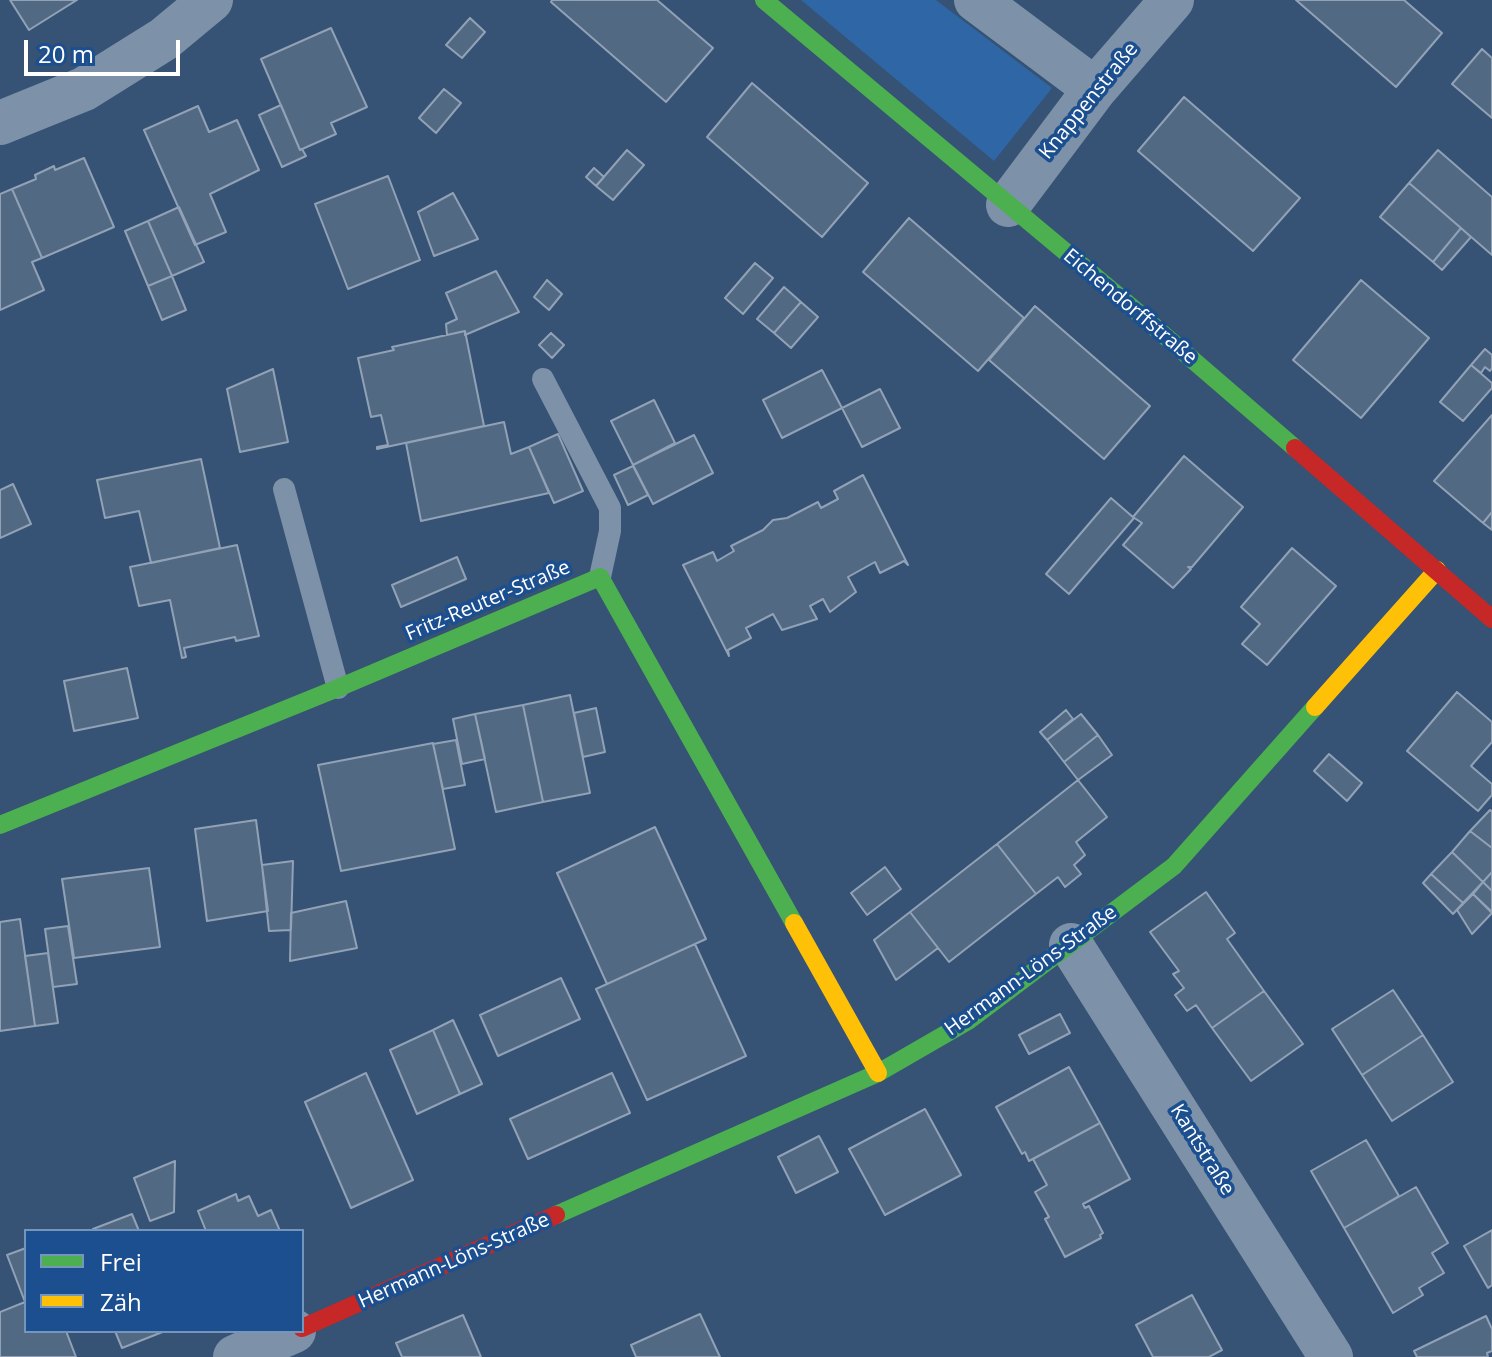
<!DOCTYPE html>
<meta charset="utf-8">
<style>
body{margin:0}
#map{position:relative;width:1492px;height:1357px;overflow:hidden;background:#365274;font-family:"Open Sans",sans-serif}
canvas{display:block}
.legend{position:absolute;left:24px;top:1229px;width:280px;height:104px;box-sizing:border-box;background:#1b4f8f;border:2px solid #7695bc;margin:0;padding:10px 14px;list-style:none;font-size:24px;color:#fff}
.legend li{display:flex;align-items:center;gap:16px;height:40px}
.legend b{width:40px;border:2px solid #7695bc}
.scale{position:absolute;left:24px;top:40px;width:156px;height:36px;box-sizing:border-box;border:4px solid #fff;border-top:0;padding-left:10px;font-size:24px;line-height:28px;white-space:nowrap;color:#fff;-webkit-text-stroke:6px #1b4f8f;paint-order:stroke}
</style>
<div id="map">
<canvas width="1492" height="1357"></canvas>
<ul class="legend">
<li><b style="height:10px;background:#4caf50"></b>Frei</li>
<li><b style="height:10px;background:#ffc107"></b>Zäh</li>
</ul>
<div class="scale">20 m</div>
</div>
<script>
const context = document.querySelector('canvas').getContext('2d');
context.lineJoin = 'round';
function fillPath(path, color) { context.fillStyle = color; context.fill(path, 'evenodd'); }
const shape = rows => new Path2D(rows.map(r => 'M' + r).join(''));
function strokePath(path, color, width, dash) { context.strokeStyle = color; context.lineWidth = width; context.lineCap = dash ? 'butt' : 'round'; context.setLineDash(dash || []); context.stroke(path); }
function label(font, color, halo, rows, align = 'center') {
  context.font = font + ' "Open Sans",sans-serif'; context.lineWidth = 7; context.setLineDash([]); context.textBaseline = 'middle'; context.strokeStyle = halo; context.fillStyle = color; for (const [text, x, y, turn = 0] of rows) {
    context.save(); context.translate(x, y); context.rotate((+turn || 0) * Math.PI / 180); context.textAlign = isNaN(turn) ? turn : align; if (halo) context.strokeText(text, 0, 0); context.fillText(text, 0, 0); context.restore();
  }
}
fillPath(shape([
 [801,0,936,0,1052,88,994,161]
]), '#2f66a5');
const building = shape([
 [10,0,77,0,29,30,10,0],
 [552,0,657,0,713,48,666,102,551,2,552,0],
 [1296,0,1404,0,1442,33,1396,87,1296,0],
 [470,18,485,32,462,58,446,45,470,18],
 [331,28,367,107,331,123,336,134,300,150,261,59,331,28],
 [1482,49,1492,58,1492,118,1452,84,1482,49],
 [752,83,868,183,822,237,707,137,752,83],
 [444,89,461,103,436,133,419,118,444,89],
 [1184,97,1300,198,1253,251,1138,151,1184,97],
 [281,105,300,150,302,149,306,156,282,167,259,115,281,105],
 [198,106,209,132,237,120,259,170,210,194,226,232,195,245,144,130,198,106],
 [627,150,644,165,613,200,596,186,627,150],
 [1438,150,1492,197,1492,255,1409,183,1438,150],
 [84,158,114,227,42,258,12,189,36,179,35,175,54,166,55,170,84,158],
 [594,168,604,177,596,186,586,177,594,168],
 [388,176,420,260,348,289,315,204,388,176],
 [1409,183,1461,228,1433,262,1380,217,1409,183],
 [12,189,42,258,32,262,44,290,0,310,0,194,12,189],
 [453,193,478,239,434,256,418,212,453,193],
 [179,207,204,262,172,276,148,221,179,207],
 [909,218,1024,318,978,371,863,272,909,218],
 [148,221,172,276,148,286,125,231,148,221],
 [1461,228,1471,237,1442,270,1433,262,1461,228],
 [755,263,773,278,743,314,725,298,755,263],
 [496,271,519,312,465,335,465,331,447,335,446,324,457,319,446,293,496,271],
 [172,276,186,310,162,320,148,286,172,276],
 [547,280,562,294,549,310,534,297,547,280],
 [1361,280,1429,338,1361,418,1293,360,1361,280],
 [784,287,801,302,774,333,757,319,784,287],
 [801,302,818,317,791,348,774,333,801,302],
 [1035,306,1150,406,1104,459,989,360,1035,306],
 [465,331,484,426,377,449,377,447,388,445,381,415,371,417,358,358,394,350,392,347,465,331],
 [551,333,564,345,552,358,539,345,551,333],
 [1485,349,1492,355,1492,368,1490,371,1485,367,1481,373,1471,365,1485,349],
 [1471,365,1492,383,1492,388,1463,421,1440,402,1471,365],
 [273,369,288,442,240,452,227,389,273,369],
 [822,370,842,408,782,438,763,400,822,370],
 [880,389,900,428,862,447,842,408,880,389],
 [654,400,675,443,633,465,611,421,654,400],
 [1492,415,1492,512,1483,523,1434,481,1492,415],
 [504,422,511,454,529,447,549,493,421,521,406,443,504,422],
 [558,434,583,491,554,503,529,447,558,434],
 [694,435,713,473,653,504,633,465,694,435],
 [1184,456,1243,507,1192,567,1188,567,1191,569,1173,588,1123,545,1142,523,1133,517,1184,456],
 [201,459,220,548,151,563,139,511,105,518,97,480,201,459],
 [633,466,648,495,628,505,614,475,633,466],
 [863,475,908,565,904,561,880,573,875,562,848,577,856,592,830,612,823,599,810,606,817,619,782,630,773,614,746,628,751,638,728,650,729,656,683,565,713,552,717,561,734,551,731,546,763,530,773,520,787,518,818,502,821,508,838,499,834,491,863,475],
 [13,484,31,524,0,538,0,490,13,484],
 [1111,498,1134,518,1069,594,1046,574,1111,498],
 [1492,512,1492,530,1483,523,1492,512],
 [237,545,259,636,236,641,235,637,184,648,186,657,182,658,170,600,139,606,130,567,237,545],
 [1292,548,1336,586,1267,665,1242,644,1260,624,1241,607,1292,548],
 [457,557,466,579,401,607,392,585,457,557],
 [127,668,138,718,74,731,64,681,127,668],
 [1457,692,1492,722,1492,742,1471,766,1492,784,1492,795,1478,811,1407,751,1457,692],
 [570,695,590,793,543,802,523,705,570,695],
 [523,705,543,802,496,812,475,714,523,705],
 [596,708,605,752,583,757,574,713,596,708],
 [1066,710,1073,719,1047,740,1040,732,1066,710],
 [475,714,485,759,462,764,453,719,475,714],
 [1081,714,1098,735,1064,762,1047,740,1081,714],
 [1098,735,1112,755,1078,780,1064,762,1098,735],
 [456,740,465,785,443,789,433,744,456,740],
 [433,743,455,849,341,871,318,765,433,743],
 [1329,754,1362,783,1347,801,1314,771,1329,754],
 [1078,780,1107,817,1076,842,1085,855,1074,865,1081,874,1065,887,1058,877,1036,894,997,844,1078,780],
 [1490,810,1492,811,1492,848,1470,831,1490,810],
 [256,820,268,911,207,921,195,829,256,820],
 [655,827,706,939,607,984,557,873,655,827],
 [1470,831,1492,848,1492,872,1483,882,1452,852,1470,831],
 [997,844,1036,894,949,962,910,912,997,844],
 [1452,852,1483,882,1463,903,1431,874,1452,852],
 [293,861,291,930,269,931,262,865,293,861],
 [885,867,901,889,867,915,851,893,885,867],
 [149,868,160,947,74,958,62,879,149,868],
 [1492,872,1492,891,1483,882,1492,872],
 [1431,874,1463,903,1453,914,1423,883,1431,874],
 [1483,882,1492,891,1492,912,1473,894,1483,882],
 [1206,892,1235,933,1227,939,1264,991,1212,1028,1196,1005,1187,1011,1175,995,1184,988,1173,974,1179,971,1150,932,1206,892],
 [1473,894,1492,913,1472,934,1457,910,1473,894],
 [346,901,357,948,290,961,291,913,346,901],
 [910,912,938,948,896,980,874,940,910,912],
 [20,919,35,1026,0,1031,0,922,20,919],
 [68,926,77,984,53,987,45,929,68,926],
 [695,944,746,1056,647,1100,596,989,695,944],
 [48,953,58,1023,35,1026,25,956,48,953],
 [561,978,580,1019,498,1056,480,1015,561,978],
 [1393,990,1423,1035,1362,1075,1332,1029,1393,990],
 [1264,991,1303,1044,1251,1081,1212,1028,1264,991],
 [1060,1014,1070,1033,1029,1054,1019,1035,1060,1014],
 [453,1020,482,1084,460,1094,433,1030,453,1020],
 [433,1030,460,1094,417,1114,390,1050,433,1030],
 [1423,1035,1453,1082,1392,1121,1362,1075,1423,1035],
 [1069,1067,1100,1123,1029,1161,1025,1152,1022,1154,996,1107,1069,1067],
 [366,1073,413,1180,351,1208,305,1102,366,1073],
 [612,1073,630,1113,528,1159,510,1119,612,1073],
 [925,1109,961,1175,885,1215,849,1149,925,1109],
 [1100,1123,1130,1179,1083,1204,1085,1208,1089,1206,1103,1233,1100,1235,1101,1238,1065,1257,1045,1219,1049,1217,1035,1192,1047,1185,1033,1159,1100,1123],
 [819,1136,838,1172,796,1193,778,1157,819,1136],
 [1366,1140,1399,1196,1344,1228,1311,1171,1366,1140],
 [175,1161,174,1212,150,1221,134,1178,175,1161],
 [1416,1187,1448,1243,1432,1253,1444,1273,1419,1288,1423,1295,1393,1313,1344,1228,1416,1187],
 [236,1194,238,1201,249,1196,258,1216,271,1210,280,1231,206,1231,198,1211,236,1194],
 [132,1214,139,1231,94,1231,93,1229,132,1214],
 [1492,1230,1492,1285,1488,1288,1464,1246,1492,1230],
 [26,1248,26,1302,25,1302,7,1255,26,1248],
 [1192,1295,1222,1350,1209,1357,1153,1357,1136,1325,1192,1295],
 [25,1302,26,1331,66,1331,76,1357,0,1357,0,1312,25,1302],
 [700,1314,720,1357,636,1357,631,1345,700,1314],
 [463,1315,481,1357,402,1357,396,1343,463,1315],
 [1486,1316,1492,1329,1492,1351,1487,1353,1488,1357,1417,1357,1414,1351,1486,1316],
 [115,1331,165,1331,122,1348,115,1331]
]);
fillPath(building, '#526984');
strokePath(building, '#92a2b6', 2);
strokePath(shape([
 [543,379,610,508,610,531,600,577],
 [284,489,338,688]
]), '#7d92a8', 22);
strokePath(shape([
 [976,0,1095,89],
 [0,123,84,89,164,39,211,0],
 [1008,205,1095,89,1172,0],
 [1071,945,1331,1357],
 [235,1357,294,1331]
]), '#7d92a8', 44);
strokePath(shape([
 [764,0,1129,305,1295,448],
 [0,825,338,688,600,577,794,923],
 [556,1215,878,1073,968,1021,1174,866,1315,707]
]), '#4caf50', 18);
strokePath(shape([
 [1315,707,1437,570],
 [794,923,878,1073]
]), '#ffc107', 18);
strokePath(shape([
 [1295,448,1492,619],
 [302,1328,556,1215]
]), '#c62828', 18);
label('20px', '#fff', '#1b4f8f', [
 ["Knappenstraße",1089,101,-51],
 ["Eichendorffstraße",1130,307,40],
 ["Fritz-Reuter-Straße",488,601,-23],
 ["Hermann-Löns-Straße",1031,971,-36],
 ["Kantstraße",1202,1150,58],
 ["Hermann-Löns-Straße",454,1261,-24]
]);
</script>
